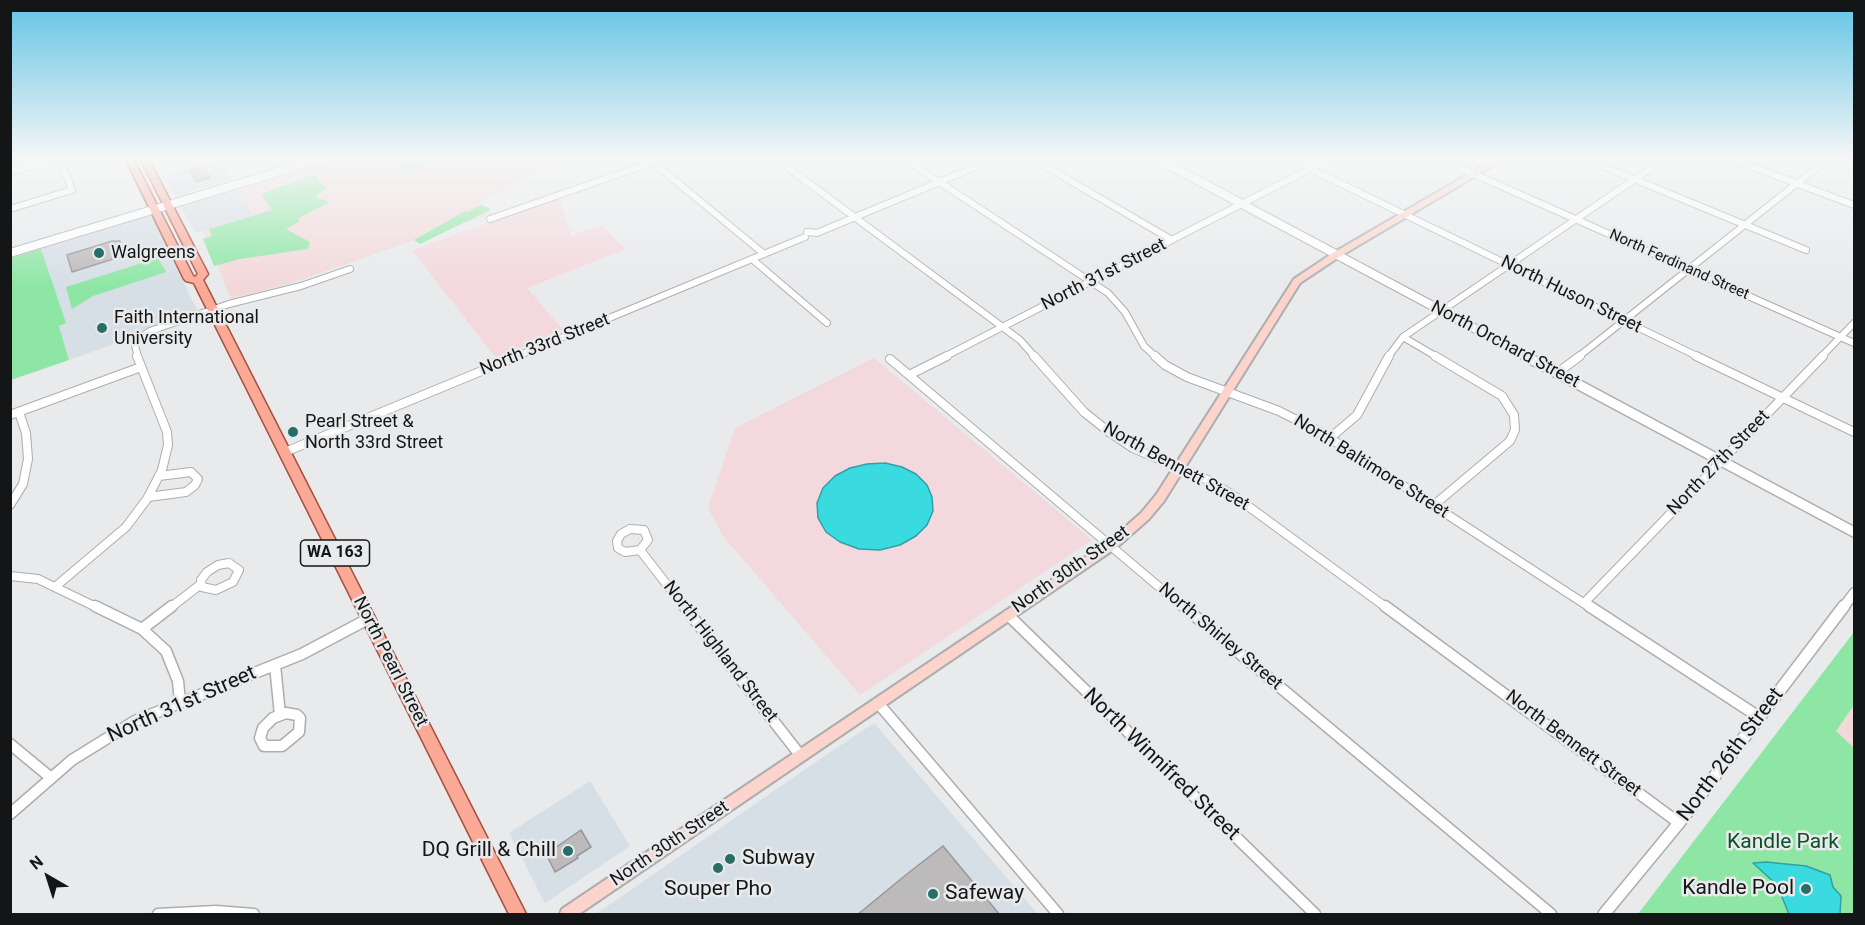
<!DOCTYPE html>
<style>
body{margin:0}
#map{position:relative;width:1865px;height:925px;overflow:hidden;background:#e8eaec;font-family:Roboto,sans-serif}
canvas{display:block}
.frame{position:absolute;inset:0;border:12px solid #141516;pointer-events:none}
.north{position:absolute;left:18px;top:847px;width:60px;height:60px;-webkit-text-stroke:4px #e8eaec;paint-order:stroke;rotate:321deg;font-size:16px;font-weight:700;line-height:24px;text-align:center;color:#141516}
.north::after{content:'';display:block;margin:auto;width:21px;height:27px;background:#141516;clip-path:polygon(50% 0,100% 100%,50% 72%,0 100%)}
</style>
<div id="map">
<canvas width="1865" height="925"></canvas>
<div class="frame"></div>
<div class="north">N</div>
</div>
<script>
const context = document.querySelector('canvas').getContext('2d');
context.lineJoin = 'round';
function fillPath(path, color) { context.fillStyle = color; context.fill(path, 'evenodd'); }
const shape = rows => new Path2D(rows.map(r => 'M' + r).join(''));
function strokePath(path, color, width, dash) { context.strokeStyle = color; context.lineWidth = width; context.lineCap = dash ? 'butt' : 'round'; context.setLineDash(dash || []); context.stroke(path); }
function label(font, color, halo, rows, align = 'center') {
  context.font = font + ' Roboto,sans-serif'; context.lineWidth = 5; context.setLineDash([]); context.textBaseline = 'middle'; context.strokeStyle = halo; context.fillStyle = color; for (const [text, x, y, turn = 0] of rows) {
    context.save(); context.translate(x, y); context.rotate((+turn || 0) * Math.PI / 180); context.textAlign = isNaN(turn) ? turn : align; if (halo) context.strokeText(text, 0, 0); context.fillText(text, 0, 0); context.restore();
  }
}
fillPath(shape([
 [220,159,232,179,175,196,162,176],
 [237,190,253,215,196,233,181,207],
 [149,216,152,217,199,314,69,360,59,325,65,323,41,249],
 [874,723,1038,914,596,914,826,755],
 [590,781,630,846,545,903,509,833]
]), '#d6dee6');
fillPath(shape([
 [560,197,571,236,601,225,626,249,527,288,563,330,496,358,412,250],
 [874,358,1092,540,860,695,723,536,708,508,735,428]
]), '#f3d8dd');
fillPath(shape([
 [342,158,556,158,542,170,479,202,491,214,288,284,231,299,203,231,252,215,237,190],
 [1854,705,1854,748,1835,731]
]), '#f3d8da');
fillPath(shape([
 [395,158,454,158,406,172],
 [315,175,326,188,315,197,330,202,297,219,300,221,286,229,310,242,308,249,240,259,214,266,203,239,212,236,209,229,272,210,262,195,263,193],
 [481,205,489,208,490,210,420,244,414,240,465,211,467,212],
 [41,249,66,323,59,326,69,360,11,380,11,258],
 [158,258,166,272,93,296,72,309,66,287],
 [1854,632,1854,705,1836,731,1854,748,1854,914,1638,914]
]), '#8de6a4');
const water = shape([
 [885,463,902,467,916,474,927,485,932,497,933,511,927,525,916,536,900,545,880,550,859,549,840,542,826,532,818,518,817,503,823,488,835,476,850,468,867,464,885,463],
 [1766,862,1806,866,1830,875,1833,887,1841,896,1840,914,1789,914,1777,885,1753,863,1766,862]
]);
fillPath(water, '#3adbe0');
strokePath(water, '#2fa0a3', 1.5);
const building = shape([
 [204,167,210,178,196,182,190,171,204,167],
 [112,241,120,241,123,256,72,272,67,255,112,241],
 [581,830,591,847,577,856,578,858,555,872,546,854,581,830],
 [943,846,1000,915,857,915,907,874,943,846]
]);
fillPath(building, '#bdbabc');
strokePath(building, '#999798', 1.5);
const minorFar2 = shape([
 [648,158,764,254],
 [775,158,1020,340,1035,357],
 [903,158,1108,293,1125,312,1144,346,1156,357],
 [1031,158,1172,240],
 [1288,158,1699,357],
 [1438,158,1854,343],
 [1583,158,1806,250],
 [1729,158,1854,205],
 [10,172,60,158],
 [10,209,72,190,60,158],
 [490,219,665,158],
 [807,232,817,233,997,158],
 [752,259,827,323],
 [1403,337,1437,357],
 [138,357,134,342,150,331,229,304,301,286,350,269],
 [515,357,805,237],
 [944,357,1331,158],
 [1388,357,1403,337,1666,158],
 [1578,357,1829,158],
 [1821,357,1854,323]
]);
const minorFar1 = shape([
 [1034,356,1084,412,1109,432,1133,448,1210,481,1237,498,1387,608],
 [1155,356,1165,365,1187,377,1279,411,1322,433,1591,608],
 [1696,356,1854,432],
 [890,359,1184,608],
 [1557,373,1580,356],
 [909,375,947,356],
 [10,415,141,367],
 [1330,438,1357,415,1389,356],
 [285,452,518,356],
 [148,497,186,492,195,485,198,479,191,472,159,476],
 [10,505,23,484,28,459,26,433,19,412],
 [1434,505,1510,441,1515,430,1514,415,1502,396,1435,356],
 [630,529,644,530,648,540,640,550,625,552,618,548,617,541,621,534,630,529],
 [640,550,685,608],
 [229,563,239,570,233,582,216,590,202,587,201,580,207,572,218,565,229,563],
 [10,576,38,579,98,608],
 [55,587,126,527,147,499,162,470,168,445,167,432,137,356],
 [1584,603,1823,356],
 [170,608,201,584]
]);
const minor = shape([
 [95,606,142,629,166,651,178,681,180,702],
 [684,606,800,755],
 [1183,606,1551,914],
 [1385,606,1679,823],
 [1589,606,1759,717],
 [1008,615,1315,914],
 [142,629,172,606],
 [275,665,280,715],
 [878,703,1058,914],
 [286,713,297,715,300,718,299,732,282,746,264,746,260,738,263,728,273,718,286,713],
 [10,744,50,777],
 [10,814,72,760,135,721,302,654,368,619],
 [158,914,216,911,254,914]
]);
const tertiaryFar2 = shape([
 [1156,158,1528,357],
 [10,253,324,158]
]);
const tertiaryFar1 = shape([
 [1525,356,1854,532],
 [1843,608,1854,593]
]);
const tertiary = shape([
 [1604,914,1679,823,1844,606]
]);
const secondary = shape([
 [1496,158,1506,158,1339,257,1300,283,1164,501,1149,519,1116,548,579,914,560,914,562,909,1108,542,1141,513,1156,495,1294,279,1333,253,1496,158]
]);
const primary = shape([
 [125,158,133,158,193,276,195,277,198,274,140,158,148,158,208,274,203,280,526,914,509,914,194,283,186,281,184,279,125,158]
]);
strokePath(minorFar2, '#abadaf', 8);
strokePath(minorFar1, '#abadaf', 10);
strokePath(minor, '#abadaf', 13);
strokePath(tertiaryFar2, '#abadaf', 10);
strokePath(tertiaryFar1, '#abadaf', 12);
strokePath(tertiary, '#abadaf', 14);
strokePath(secondary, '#abadaf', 4);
strokePath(primary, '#a7503d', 3);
strokePath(minorFar2, '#fff', 6);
strokePath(minorFar1, '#fff', 8);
strokePath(minor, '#fff', 10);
strokePath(tertiaryFar2, '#fff', 8);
strokePath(tertiaryFar1, '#fff', 9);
strokePath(tertiary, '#fff', 11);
fillPath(secondary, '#fcd4cb');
fillPath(primary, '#faa997');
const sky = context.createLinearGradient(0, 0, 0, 288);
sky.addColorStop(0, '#62c4e5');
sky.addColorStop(0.55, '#f5f6f6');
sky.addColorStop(1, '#f5f6f600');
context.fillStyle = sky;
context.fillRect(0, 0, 1865, 288);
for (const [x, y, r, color] of [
 [99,253,6,"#266e67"],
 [102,328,6,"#266e67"],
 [293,432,6,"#266e67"],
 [568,851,6,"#266e67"],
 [730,859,6,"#266e67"],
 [718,868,6,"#266e67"],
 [1806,889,6,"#266e67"],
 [933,894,6,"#266e67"]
]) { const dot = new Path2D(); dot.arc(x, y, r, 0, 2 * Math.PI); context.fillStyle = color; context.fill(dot); strokePath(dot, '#e8eaec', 2); }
label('15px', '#141516', '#e8eaec', [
 ["North Ferdinand Street",1679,265,24]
]);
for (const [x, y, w] of [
 [335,553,69]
]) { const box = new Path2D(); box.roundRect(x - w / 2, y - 13, w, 26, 4.5); context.fillStyle = '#e8eaec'; context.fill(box); strokePath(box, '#141516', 1.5); }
label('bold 16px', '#141516', null, [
 ["WA 163",335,553]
]);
label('18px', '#141516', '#e8eaec', [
 ["Walgreens",111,253],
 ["Faith International",114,318],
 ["University",114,339],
 ["Pearl Street &",305,422],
 ["North 33rd Street",305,443]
], 'left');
label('18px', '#141516', '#e8eaec', [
 ["North 31st Street",1104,275,-27],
 ["North Huson Street",1571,295,26],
 ["North 33rd Street",545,345,-22],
 ["North Orchard Street",1505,345,28],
 ["North 27th Street",1719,463,-46],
 ["North Bennett Street",1176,467,29],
 ["North Baltimore Street",1371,467,32],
 ["North 30th Street",1071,570,-35],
 ["North Shirley Street",1220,637,40],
 ["North Highland Street",720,652,52],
 ["North Pearl Street",390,662,63],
 ["North Bennett Street",1573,744,37],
 ["North 30th Street",670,844,-34]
]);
label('21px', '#141516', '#e8eaec', [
 ["North 31st Street",182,705,-24],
 ["North 26th Street",1731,755,-53],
 ["North Winnifred Street",1161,765,44]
]);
label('21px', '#0e5127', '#e8eaec', [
 ["Kandle Park",1783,843]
]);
label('21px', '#141516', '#e8eaec', [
 ["DQ Grill & Chill",556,851],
 ["Subway",742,859,"left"],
 ["Kandle Pool",1794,889],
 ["Souper Pho",718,890,"center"],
 ["Safeway",945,894,"left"]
], 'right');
</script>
